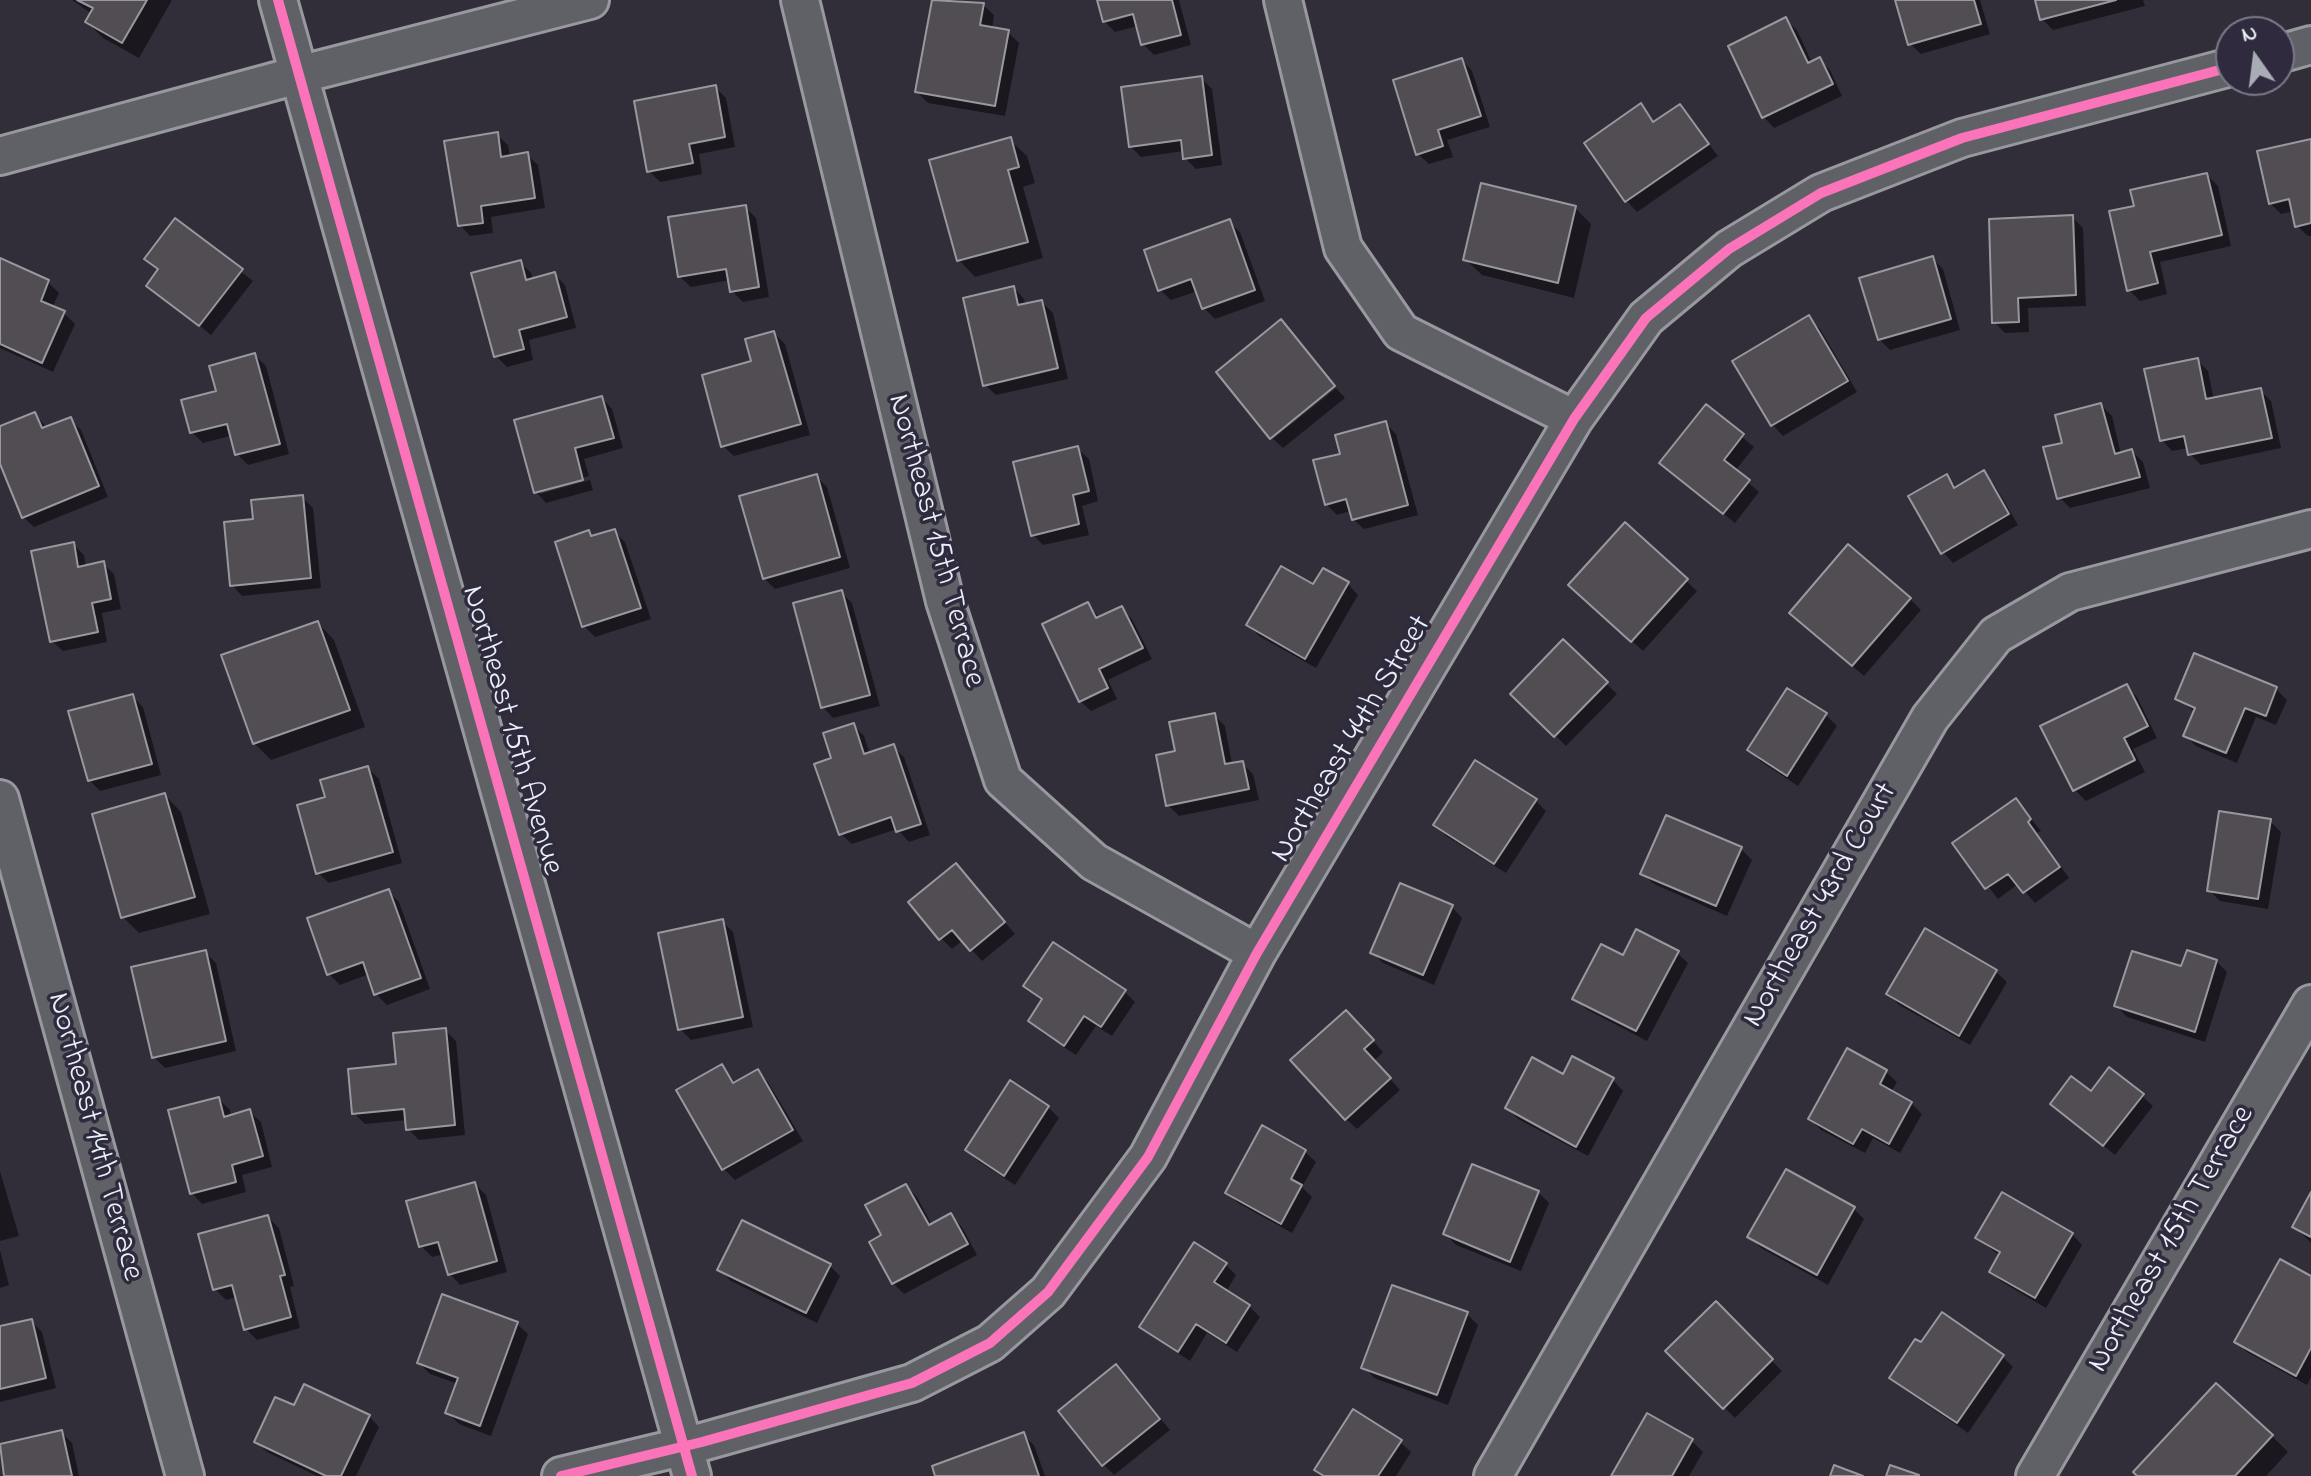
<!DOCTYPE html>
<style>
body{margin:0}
#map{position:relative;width:2311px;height:1476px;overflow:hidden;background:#312e39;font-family:"Indie Flower",sans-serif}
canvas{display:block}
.north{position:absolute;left:2215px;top:16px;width:80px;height:80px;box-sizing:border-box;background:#2f2a3d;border:2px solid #797a88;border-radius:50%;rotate:346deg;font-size:22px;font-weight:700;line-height:32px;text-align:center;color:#e8f1f8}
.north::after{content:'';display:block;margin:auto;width:28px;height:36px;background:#a8adb5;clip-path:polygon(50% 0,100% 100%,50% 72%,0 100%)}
</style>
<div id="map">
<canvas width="2311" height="1476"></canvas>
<div class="north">N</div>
</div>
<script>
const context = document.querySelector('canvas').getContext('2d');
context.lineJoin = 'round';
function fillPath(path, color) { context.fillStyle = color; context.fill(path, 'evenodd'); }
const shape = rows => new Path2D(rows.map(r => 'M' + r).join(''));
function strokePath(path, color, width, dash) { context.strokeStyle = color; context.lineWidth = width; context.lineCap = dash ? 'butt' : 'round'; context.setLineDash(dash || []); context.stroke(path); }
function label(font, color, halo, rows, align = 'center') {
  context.font = font + ' "Indie Flower",sans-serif'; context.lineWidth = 7; context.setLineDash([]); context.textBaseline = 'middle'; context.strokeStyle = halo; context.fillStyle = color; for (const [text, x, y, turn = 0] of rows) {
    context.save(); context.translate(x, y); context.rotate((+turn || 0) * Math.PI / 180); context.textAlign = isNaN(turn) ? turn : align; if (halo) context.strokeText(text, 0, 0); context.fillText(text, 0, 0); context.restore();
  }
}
fillPath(shape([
 [72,0,172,0,139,58,103,38,87,22,92,14],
 [934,0,958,0,983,5,994,15,992,29,1008,32,1019,43,1005,116,928,103,917,92],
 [1099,0,1179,0,1191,45,1154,55,1143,44,1138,26,1115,32,1104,21],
 [1897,0,1980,0,1990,34,1921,54,1910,44],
 [2037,0,2143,0,2145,6,2053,30,2042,19],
 [1786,20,1797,30,1812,63,1819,59,1830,70,1842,96,1774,128,1764,117],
 [1462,60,1472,71,1490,127,1447,140,1453,157,1429,164,1418,154],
 [1201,78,1212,89,1222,165,1196,169,1185,158,1184,151,1141,157,1131,147],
 [715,87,726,98,735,147,699,154,702,174,660,182,649,171],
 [1641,106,1655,122,1680,106,1718,156,1637,212,1627,201,1586,144],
 [497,135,508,145,510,157,527,155,538,165,545,208,491,217,493,233,470,236,460,225],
 [1010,140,1027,156,1035,183,1023,187,1043,258,975,277,959,260],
 [2311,141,2311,236,2308,236,2297,226,2294,211,2281,214,2270,203],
 [2207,175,2218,186,2231,246,2160,262,2167,294,2140,301,2129,290,2136,207],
 [745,207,756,218,769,297,743,302,732,291,730,280,691,287,680,277],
 [1575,208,1591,224,1574,298,1482,275,1465,259],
 [2072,217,2083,228,2086,306,2028,308,2029,332,2005,333,1994,322],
 [176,221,253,281,211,335,149,285,160,271,147,258],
 [1229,222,1240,232,1265,301,1215,319,1204,308,1198,291,1171,300,1160,290],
 [1932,258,1943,269,1960,330,1890,350,1879,339],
 [0,260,48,282,59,293,52,308,64,313,75,324,53,372,0,348],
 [520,262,531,273,533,280,554,274,565,285,576,328,529,340,533,360,507,367,496,356],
 [1014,288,1024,299,1026,306,1042,302,1053,313,1068,379,996,395,985,385],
 [1809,318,1820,329,1857,392,1783,436,1773,425,1735,362],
 [774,333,785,344,810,435,734,456,723,446,753,363],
 [255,355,266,366,289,454,248,465,237,454,230,436,203,443,192,432,218,392],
 [2197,360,2208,371,2214,400,2260,390,2271,401,2281,448,2201,465,2190,454,2188,448,2172,451,2162,440],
 [1336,388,1345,398,1283,448,1273,439],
 [602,398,612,409,623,448,584,459,589,476,540,490,540,494,590,480,593,490,546,503,536,492],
 [2101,405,2112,416,2121,454,2132,451,2143,462,2150,488,2070,508,2059,497,2064,444],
 [1707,407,1754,447,1735,471,1759,492,1735,523,1672,473],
 [35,414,47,428,70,419,81,430,108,497,34,527,23,517,0,458,0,428],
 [1385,423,1396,434,1418,515,1364,529,1353,519,1351,511,1337,515,1326,504,1342,455],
 [1078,449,1089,459,1098,501,1082,506,1089,535,1043,545,1033,535],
 [1983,473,1994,484,2018,525,1953,563,1943,552,1946,477,1958,488],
 [816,476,827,487,850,568,775,589,764,578],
 [302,497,313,508,321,588,242,596,232,585,255,521],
 [1626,525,1697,591,1643,651,1581,595],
 [614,531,625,542,651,619,595,637,584,626,588,533,593,538],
 [73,544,84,555,86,567,103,564,114,574,121,609,102,613,107,642,63,651,52,641],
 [1348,584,1358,595,1316,668,1259,636,1249,625,1314,587],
 [841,592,852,603,880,706,833,718,823,707],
 [1910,599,1921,610,1864,676,1802,623],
 [1088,605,1100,618,1121,608,1132,619,1152,659,1108,680,1117,699,1091,711,1080,701],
 [318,623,334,640,365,727,271,760,254,743],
 [1563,642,1617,694,1566,746,1513,694],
 [2126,686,2137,697,2157,738,2133,749,2145,772,2086,801,2075,790,2043,727],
 [2276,689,2287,700,2276,725,2256,717,2237,763,2196,746,2185,735,2195,712,2178,699],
 [1787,690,1826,715,1837,726,1798,786,1760,761,1749,750],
 [132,696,143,707,161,775,100,791,89,780],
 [1214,715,1225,726,1232,764,1242,763,1253,774,1259,800,1179,816,1168,805,1178,752],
 [853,725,864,736,870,754,893,747,904,757,930,835,909,842,897,829,852,844,841,834,834,760],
 [368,768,379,779,402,863,329,883,318,873,327,799],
 [165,795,181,812,210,914,139,933,123,917],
 [1535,800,1546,811,1506,873,1446,836,1435,825],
 [2016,800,2041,831,2037,833,2069,878,2035,903,2018,884,1998,899,1955,844],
 [2270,821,2281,832,2268,909,2220,901,2209,890],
 [1741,849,1752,860,1727,916,1654,884,1643,874],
 [966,877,1015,934,982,961,963,940,952,949,941,938],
 [388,891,399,902,430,989,387,1005,376,994,369,974,340,985,329,974],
 [1452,907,1462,918,1434,985,1383,963,1372,952],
 [722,921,733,932,753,1027,691,1040,680,1029],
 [205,952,216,963,236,1051,165,1068,154,1057],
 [1677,953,1688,963,1647,1041,1586,1009,1575,998,1623,958],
 [2216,961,2227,972,2205,1042,2127,1017,2116,1006,2183,968],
 [1996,972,2007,982,1970,1045,1899,1005,1888,994],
 [1025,986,1124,991,1135,1002,1112,1036,1096,1026,1076,1055,1041,1032,1030,1021,1043,1002],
 [1357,1023,1383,1052,1374,1061,1400,1090,1357,1129,1346,1119],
 [445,1030,456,1041,465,1135,419,1140,408,1129,408,1120,365,1124,354,1113,399,1066],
 [722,1067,736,1083,758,1071,768,1082,803,1141,735,1180,724,1169,679,1091],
 [1886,1072,1897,1082,1891,1092,1911,1103,1922,1114,1900,1153,1873,1138,1865,1153,1821,1130,1810,1119],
 [1563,1076,1613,1080,1623,1091,1588,1156,1518,1119,1507,1108],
 [2091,1094,2142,1096,2153,1106,2115,1155,2052,1104],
 [219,1099,230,1110,231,1117,250,1112,261,1122,272,1167,242,1175,246,1192,202,1204,192,1193],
 [1048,1107,1059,1118,1015,1185,978,1161,967,1150],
 [1262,1128,1305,1152,1316,1162,1302,1187,1312,1197,1292,1233,1238,1203,1227,1193],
 [0,1171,19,1236,0,1241],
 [475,1184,486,1195,507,1272,460,1285,450,1274,444,1254,432,1257,421,1246],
 [906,1186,917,1197,932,1225,951,1216,962,1227,977,1255,904,1294,893,1283,883,1236],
 [1538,1192,1549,1203,1521,1271,1456,1245,1445,1234],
 [2311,1196,2311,1243,2294,1226],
 [1853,1208,1864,1219,1828,1285,1761,1248,1750,1237],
 [268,1217,279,1228,294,1286,290,1287,300,1328,257,1340,246,1329,237,1297,226,1300,215,1289],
 [2072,1234,2082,1245,2046,1308,2002,1282,1991,1272,2000,1256,1977,1238],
 [0,1250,9,1285,0,1288],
 [1225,1264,1236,1275,1226,1292,1249,1306,1260,1317,1237,1352,1207,1333,1190,1361,1153,1337,1142,1327],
 [829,1265,840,1276,817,1323,731,1281,720,1270],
 [2311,1278,2311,1377,2307,1385,2247,1352,2236,1341],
 [1716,1304,1782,1371,1735,1418,1668,1351],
 [1467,1314,1478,1325,1448,1405,1374,1378,1364,1367],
 [31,1321,42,1332,56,1388,0,1402,0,1328],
 [517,1324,528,1334,491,1436,459,1424,448,1413,458,1384,430,1374,419,1363],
 [2002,1356,2013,1367,1968,1433,1902,1388,1892,1377],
 [1127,1378,1170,1430,1114,1475,1103,1464],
 [295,1408,369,1416,379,1427,356,1476,317,1476,267,1452,256,1442],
 [61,1432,72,1443,79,1476,6,1476,0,1446],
 [1023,1435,1034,1445,1045,1476,938,1476],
 [2272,1436,2288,1452,2266,1476,2139,1476],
 [1692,1441,1703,1452,1689,1476,1613,1476],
 [1400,1442,1411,1452,1396,1476,1323,1476,1316,1469]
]), '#0007');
const building = shape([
 [77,0,147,0,122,43,85,22,93,8,77,0],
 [932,0,984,3,980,25,1009,30,995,106,915,92,932,0],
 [1097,0,1172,0,1181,35,1141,45,1133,14,1103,22,1097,0],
 [1895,0,1974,0,1981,24,1908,45,1895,0],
 [2035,0,2116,0,2040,20,2035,0],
 [1786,17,1808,63,1820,57,1833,84,1762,118,1728,46,1786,17],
 [1462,58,1481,116,1438,130,1443,146,1416,155,1393,80,1462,58],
 [1202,76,1212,155,1183,159,1181,140,1129,147,1121,87,1202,76],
 [716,85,725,137,689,144,693,163,647,172,634,101,716,85],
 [1641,103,1653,122,1680,104,1709,144,1625,202,1584,143,1641,103],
 [498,132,501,157,528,152,535,198,481,206,483,223,458,226,444,141,498,132],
 [1011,137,1019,167,1008,170,1028,242,957,261,929,160,1011,137],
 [2311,139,2311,223,2295,227,2289,199,2269,204,2257,151,2311,139],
 [2207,173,2222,235,2150,252,2158,283,2127,291,2109,211,2134,206,2130,190,2207,173],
 [1481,183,1576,206,1558,283,1463,260,1481,183],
 [746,205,759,287,730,292,726,269,678,277,668,217,746,205],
 [2073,215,2076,295,2018,298,2019,322,1992,323,1989,219,2073,215],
 [175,218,243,269,199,326,146,286,158,269,144,259,175,218],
 [1230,219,1255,290,1202,309,1191,279,1158,291,1144,250,1230,219],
 [1933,256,1951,319,1878,340,1859,278,1933,256],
 [0,258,49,280,41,301,65,311,42,363,0,344,0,258],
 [521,260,526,280,555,272,567,317,519,330,524,349,494,357,471,273,521,260],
 [1014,286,1018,305,1042,300,1058,368,983,386,963,298,1014,286],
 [1809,315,1848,381,1771,426,1732,361,1809,315],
 [1281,319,1335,386,1270,439,1216,372,1281,319],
 [774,331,801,424,721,447,702,375,751,361,745,339,774,331],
 [255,353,280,444,235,455,227,424,190,433,181,400,216,391,209,366,255,353],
 [2198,358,2206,399,2261,388,2272,438,2188,455,2184,436,2160,441,2144,369,2198,358],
 [602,396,614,438,575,448,583,480,534,493,514,420,602,396],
 [2101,403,2115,454,2132,449,2140,477,2057,499,2043,447,2062,443,2055,415,2101,403],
 [1706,404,1744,434,1724,460,1750,480,1723,514,1659,463,1706,404],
 [35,412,42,428,71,417,99,486,22,518,0,464,0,426,35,412],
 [1386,421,1408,505,1352,520,1346,499,1325,505,1313,460,1340,454,1335,435,1386,421],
 [1078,446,1089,491,1073,495,1079,524,1031,536,1013,462,1078,446],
 [1984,470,2009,514,1941,554,1908,496,1947,474,1954,488,1984,470],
 [817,474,840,557,763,579,739,496,817,474],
 [303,495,311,578,230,586,224,522,253,519,251,500,303,495],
 [1625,522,1688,579,1631,642,1568,585,1625,522],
 [615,529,641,608,582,627,555,542,589,530,591,536,615,529],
 [74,542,78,567,104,561,111,599,92,603,98,632,50,642,31,551,74,542],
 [1848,544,1911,598,1852,666,1789,613,1848,544],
 [1281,566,1313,584,1323,568,1349,582,1305,659,1246,625,1281,566],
 [842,590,870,695,821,708,793,603,842,590],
 [1088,602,1096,618,1122,606,1143,648,1099,669,1108,688,1079,702,1042,624,1088,602],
 [318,621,350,710,253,744,221,655,318,621],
 [1563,639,1608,682,1554,737,1510,694,1563,639],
 [2194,653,2277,687,2266,716,2245,708,2226,753,2183,736,2195,708,2175,699,2194,653],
 [2127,684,2148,726,2124,738,2135,760,2073,791,2040,726,2127,684],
 [1787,688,1827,713,1787,776,1747,750,1787,688],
 [133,694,152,764,88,781,68,711,133,694],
 [1215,713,1225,764,1243,761,1249,789,1166,806,1156,755,1175,751,1169,722,1215,713],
 [854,723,864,754,894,744,921,824,896,832,891,817,839,835,814,764,831,758,823,733,854,723],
 [1475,760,1537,799,1494,864,1433,825,1475,760],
 [368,766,393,852,316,874,297,805,325,797,320,780,368,766],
 [165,793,195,897,121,918,92,814,165,793],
 [2016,798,2031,819,2028,822,2060,867,2023,893,2008,874,1985,889,1952,843,2016,798],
 [2219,811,2271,819,2258,899,2207,891,2219,811],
 [1666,815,1742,847,1716,906,1640,874,1666,815],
 [956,863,1005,922,970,951,952,930,939,940,908,902,956,863],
 [1400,883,1453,905,1423,975,1370,953,1400,883],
 [389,889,421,978,374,995,363,962,327,975,307,918,389,889],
 [723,919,743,1017,678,1030,658,933,723,919],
 [1925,928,1997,970,1959,1036,1886,994,1925,928],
 [1636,929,1679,951,1636,1031,1572,999,1601,944,1623,955,1636,929],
 [1053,942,1126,990,1101,1027,1084,1016,1064,1046,1028,1021,1042,999,1023,986,1053,942],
 [206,950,226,1041,152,1058,131,967,206,950],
 [2187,950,2217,960,2195,1032,2114,1006,2132,951,2181,966,2187,950],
 [1346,1010,1374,1040,1364,1049,1391,1078,1345,1120,1290,1060,1346,1010],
 [446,1028,455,1125,406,1130,404,1109,352,1114,348,1069,396,1064,393,1033,446,1028],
 [1847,1048,1887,1070,1880,1084,1912,1102,1889,1144,1862,1129,1853,1144,1808,1119,1847,1048],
 [1572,1056,1614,1078,1576,1147,1505,1108,1532,1057,1563,1074,1572,1056],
 [722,1064,733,1083,758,1069,793,1130,722,1170,676,1090,722,1064],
 [2109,1067,2144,1094,2103,1146,2050,1104,2071,1076,2091,1091,2109,1067],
 [1010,1080,1049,1106,1004,1176,965,1150,1010,1080],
 [219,1097,224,1117,250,1109,263,1156,232,1165,236,1182,190,1194,168,1110,219,1097],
 [1262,1125,1306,1150,1291,1179,1302,1185,1281,1224,1225,1193,1262,1125],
 [1472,1164,1539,1191,1510,1262,1443,1234,1472,1164],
 [1786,1169,1855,1207,1817,1275,1747,1237,1786,1169],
 [475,1182,497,1261,448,1275,438,1242,419,1247,406,1201,475,1182],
 [906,1184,929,1225,951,1213,968,1244,892,1284,869,1242,881,1235,865,1205,906,1184],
 [2002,1192,2073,1233,2035,1298,1989,1272,2000,1252,1975,1238,2002,1192],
 [2311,1192,2311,1237,2292,1227,2311,1192],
 [268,1215,285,1275,280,1276,291,1317,244,1330,232,1285,213,1290,198,1234,268,1215],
 [742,1220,831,1264,806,1313,717,1270,742,1220],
 [1194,1242,1227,1263,1214,1282,1250,1305,1226,1343,1196,1324,1178,1352,1139,1327,1194,1242],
 [2280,1259,2311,1276,2311,1348,2296,1376,2234,1342,2280,1259],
 [1392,1285,1468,1312,1437,1395,1361,1368,1392,1285],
 [442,1294,518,1322,480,1426,445,1413,458,1378,417,1363,442,1294],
 [1716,1301,1773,1359,1723,1409,1665,1351,1716,1301],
 [1942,1312,2004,1355,1957,1423,1889,1378,1915,1339,1921,1342,1942,1312],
 [32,1319,46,1378,0,1389,0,1326,32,1319],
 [1116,1364,1160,1419,1102,1466,1058,1411,1116,1364],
 [2216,1383,2273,1435,2235,1476,2137,1476,2133,1472,2216,1383],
 [304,1384,370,1415,341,1476,326,1476,254,1442,275,1397,294,1405,304,1384],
 [1353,1409,1402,1440,1378,1476,1324,1476,1314,1470,1353,1409],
 [1647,1413,1693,1439,1672,1476,1611,1476,1647,1413],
 [62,1430,72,1476,4,1476,0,1444,62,1430],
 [1024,1432,1039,1476,935,1476,932,1466,1024,1432],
 [1834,1465,1863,1476,1830,1476,1834,1465],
 [1890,1465,1919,1475,1919,1476,1886,1476,1890,1465]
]);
fillPath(building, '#514d52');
strokePath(building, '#98999f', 2);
const minor = shape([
 [278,0,692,1476],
 [800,0,945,601,1003,780,1094,862,1257,953],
 [1283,0,1343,248,1401,332,1574,419],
 [2279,54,2311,45],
 [0,156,298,75,590,0],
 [0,799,185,1476],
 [561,1476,702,1442,912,1383,990,1343,1048,1292,1148,1157,1257,953,1574,419,1646,318,1729,249,1821,193,1962,138,2231,67],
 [1493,1476,1930,718,1996,635,2070,592,2311,529],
 [2035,1476,2311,1004]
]);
strokePath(minor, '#98999f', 42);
strokePath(minor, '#606067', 36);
strokePath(shape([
 [278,0,692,1476],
 [561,1476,702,1442,912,1383,990,1343,1048,1292,1148,1157,1257,953,1574,419,1646,318,1729,249,1821,193,1962,138,2231,67]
]), '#fb73b8', 10);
label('32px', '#e8f1f8', '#2f2a3d', [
 ["Northeast 15th Terrace",934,541,75],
 ["Northeast 15th Avenue",510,731,74],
 ["Northeast 44th Street",1353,740,-59],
 ["Northeast 43rd Court",1822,906,-60],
 ["Northeast 14th Terrace",93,1137,75],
 ["Northeast 15th Terrace",2173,1240,-60]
]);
</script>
